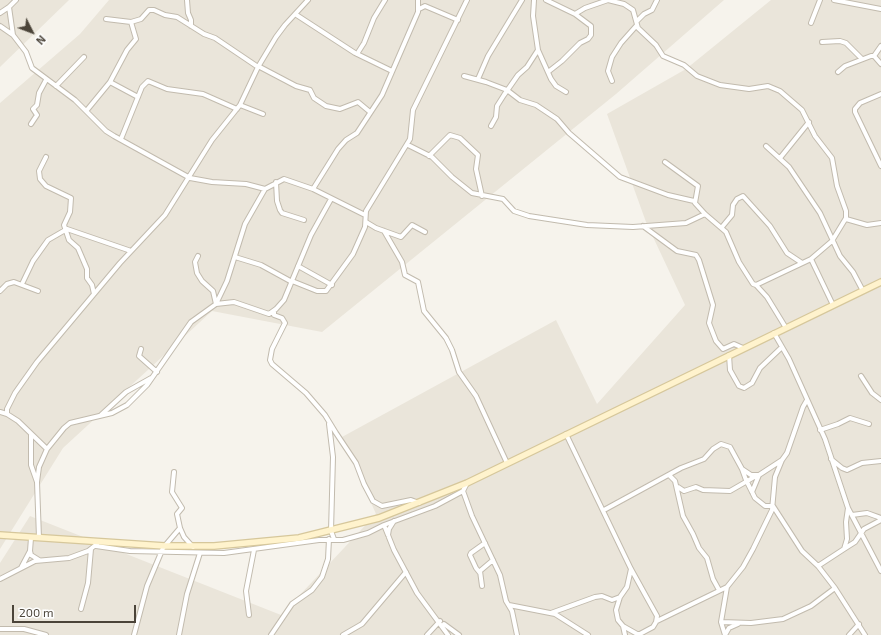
<!DOCTYPE html>
<style>
body{margin:0}
#map{position:relative;width:881px;height:635px;overflow:hidden;background:#f6f3ec;font-family:"Exo 2",sans-serif}
canvas{display:block}
.north{position:absolute;left:12px;top:12px;width:40px;height:40px;-webkit-text-stroke:3px #fff;paint-order:stroke;rotate:132deg;font-size:11px;font-weight:700;line-height:16px;text-align:center;color:#4b4439}
.north::after{content:'';display:block;margin:auto;width:14px;height:18px;background:#4b4439;clip-path:polygon(50% 0,100% 100%,50% 72%,0 100%)}
.scale{position:absolute;left:12px;top:605px;width:124px;height:18px;box-sizing:border-box;border:2px solid #4b4439;border-top:0;padding-left:5px;font-size:12px;line-height:14px;white-space:nowrap;color:#4b4439;-webkit-text-stroke:3px #fff;paint-order:stroke}
</style>
<div id="map">
<canvas width="881" height="635"></canvas>
<div class="north">N</div>
<div class="scale">200 m</div>
</div>
<script>
const context = document.querySelector('canvas').getContext('2d');
context.lineJoin = 'round';
function fillPath(path, color) { context.fillStyle = color; context.fill(path, 'evenodd'); }
const shape = rows => new Path2D(rows.map(r => 'M' + r).join(''));
function strokePath(path, color, width, dash) { context.strokeStyle = color; context.lineWidth = width; context.lineCap = dash ? 'butt' : 'round'; context.setLineDash(dash || []); context.stroke(path); }
fillPath(shape([
 [0,0,69,0,0,67],
 [109,0,724,0,616,94,322,332,212,311,63,448,0,549,0,103,80,34],
 [771,0,881,0,881,635,0,635,0,563,30,516,281,615,376,514,342,437,556,320,597,404,685,305,646,222,607,114,686,69]
]), '#eae5da');
const street = shape([
 [16,0,9,7,13,35,26,52,32,68,75,100,106,131,114,136,190,178,212,182,246,184,265,189,284,179,313,189,365,215],
 [187,0,188,13,191,20,191,26],
 [546,0,575,14,585,8,608,0,624,4,633,10,638,28,656,45,663,56,684,65,697,76,720,85,749,89,768,86,780,91,802,110,815,136,832,158,837,186,846,211,846,218,832,241,811,259,756,285,753,284,739,262,726,232,705,214,695,203,698,186,665,162],
 [834,0,881,9],
 [419,9,425,6,458,20],
 [0,13,9,7],
 [295,14,355,53,392,71],
 [106,19,131,22,141,19,149,10,154,10,165,15,177,17,204,34,215,38,258,67],
 [637,21,644,14,652,10,657,0],
 [811,23,820,0],
 [0,26,13,35],
 [822,42,840,41,846,43,862,59],
 [538,50,551,79,556,86,566,92],
 [357,54,364,43,374,18,385,0],
 [874,56,881,46],
 [258,66,296,86,310,90,314,98,326,106,340,109,358,102,370,112],
 [548,72,562,61,580,43,588,39,591,35,591,26,575,14],
 [838,72,845,66,871,56,874,56,881,64],
 [464,76,486,82,507,90],
 [478,79,488,56,522,0],
 [612,81,608,71,612,57,621,43,637,25],
 [110,82,127,50,136,39,131,22],
 [56,86,84,57],
 [507,90,520,100,536,105,557,119,569,133,620,177,668,195,694,201],
 [881,94,860,103,855,109,855,112,881,166],
 [240,105,263,114],
 [87,110,110,82,138,97],
 [31,124,37,115,33,109,37,105,39,93,46,80],
 [491,126,496,117,497,106,504,95,518,75,527,67,538,50,533,16,534,0],
 [121,139,142,87,148,81,167,89,203,94,237,109],
 [408,145,432,157,452,177,472,193,503,199,514,211,529,216,587,225,633,227,686,223,705,214],
 [766,146,789,167,820,213,840,256,853,272,863,291],
 [429,156,450,135,460,138,478,155,476,169,482,196],
 [46,157,39,171,40,179,46,186,71,198,70,212,64,225,69,240,78,248,87,269,87,278,92,285,94,294],
 [780,158,809,122],
 [276,182,277,201,280,210,282,213,304,220],
 [313,189,338,149,346,140,357,133,382,95,418,12,418,0],
 [846,219,867,225,881,223],
 [366,222,376,228,401,237,412,225,425,232],
 [643,226,677,251,696,255,699,260,713,305,709,323,716,341,723,349,734,344,743,348],
 [722,227,732,215,733,205,737,199,743,196,770,226,787,253,802,263],
 [384,231,402,262,405,275,418,282,424,311,446,338,452,350,459,372,476,396,507,463],
 [198,256,195,262,197,273,202,281,213,291,216,304,227,281,245,224,265,189],
 [235,257,261,265,292,282],
 [811,259,833,305],
 [298,266,332,285],
 [292,281,317,291,326,291,353,254,365,227,366,211,410,139,413,110,467,0],
 [22,284,33,261,48,240,67,229,131,251],
 [756,285,767,297,786,328],
 [0,291,7,284,14,282,38,291],
 [274,311,274,315,282,318,285,323,272,349,270,360,272,364,306,393,325,415,336,433,356,463,364,484,373,501,382,506,411,500,419,503],
 [774,333,789,359,825,439,848,508,881,571],
 [141,349,139,356,157,372],
 [729,355,730,370,739,386,744,388,752,383,760,368,782,347],
 [861,376,872,393,881,400],
 [0,412,7,414],
 [101,415,126,392,151,378],
 [329,424,333,457,331,531,334,539],
 [820,430,838,424,850,418,869,424],
 [566,434,631,569,657,616,656,622,653,627,638,635],
 [31,435,31,465,37,482],
 [47,449,18,421,7,414,7,409,15,393,37,362,120,263,165,215,212,140,240,105,258,67,276,37,285,25,308,0],
 [831,459,842,468,847,470,862,463,881,461],
 [742,469,746,480,755,498,765,506,773,506,802,551,818,566,835,588,865,635],
 [174,472,172,492,182,508,177,514,180,528,184,537,193,547],
 [669,475,675,481,683,516,693,534,699,548,707,558,713,579,719,590],
 [678,487,684,491,696,487,703,490,730,491,756,476],
 [463,491,472,516,500,575,506,601,512,611,517,635],
 [752,492,759,475],
 [604,510,681,468,704,459,713,449,721,444,730,447,742,469,751,475,759,475,782,460],
 [852,515,867,513,881,518],
 [384,525,394,550,417,593,448,635],
 [388,535,389,529,394,521],
 [31,538,30,551,31,555,39,560],
 [39,538,37,482,39,467,47,449,64,428,70,423,112,413,127,405,147,385,191,322,216,304,234,302,269,314,276,309,284,300,311,235,331,199],
 [96,546,130,551,224,553,319,540,343,540,368,533,384,525,435,506,463,491,467,483],
 [844,549,855,542,864,529,881,520],
 [818,566,844,549,847,539,846,522,848,508],
 [21,568,30,551],
 [480,573,476,568,470,555,471,553,485,543],
 [0,579,35,561,69,558,88,551,97,544],
 [482,586,480,571,493,560],
 [620,597,616,610,618,620,623,626,639,635],
 [509,605,555,614,588,635],
 [81,609,88,583,91,549],
 [551,613,595,597,602,596,612,600,620,597,627,587,631,569],
 [249,615,246,591,254,550],
 [657,621,727,587],
 [721,622,751,623,783,619,811,606,835,588],
 [444,624,459,635],
 [623,626,625,635],
 [0,629,24,629,46,635],
 [134,635,147,586,163,548,180,528],
 [179,635,187,594,200,553],
 [271,635,292,604,312,590,322,577,328,559,329,539],
 [343,635,362,624,406,572],
 [427,635,440,621],
 [725,635,721,622,727,587,743,567,753,549,772,510,775,477,782,460,787,453,803,407,807,400],
 [725,635,729,628,738,624],
 [849,635,859,624]
]);
const secondary = shape([
 [0,535,165,546,214,546,299,538,379,518,467,483,881,282]
]);
strokePath(street, '#c2bbae', 6);
strokePath(secondary, '#d6c79b', 8);
strokePath(street, '#fff', 4);
strokePath(secondary, '#fff3cd', 5.5);
</script>
